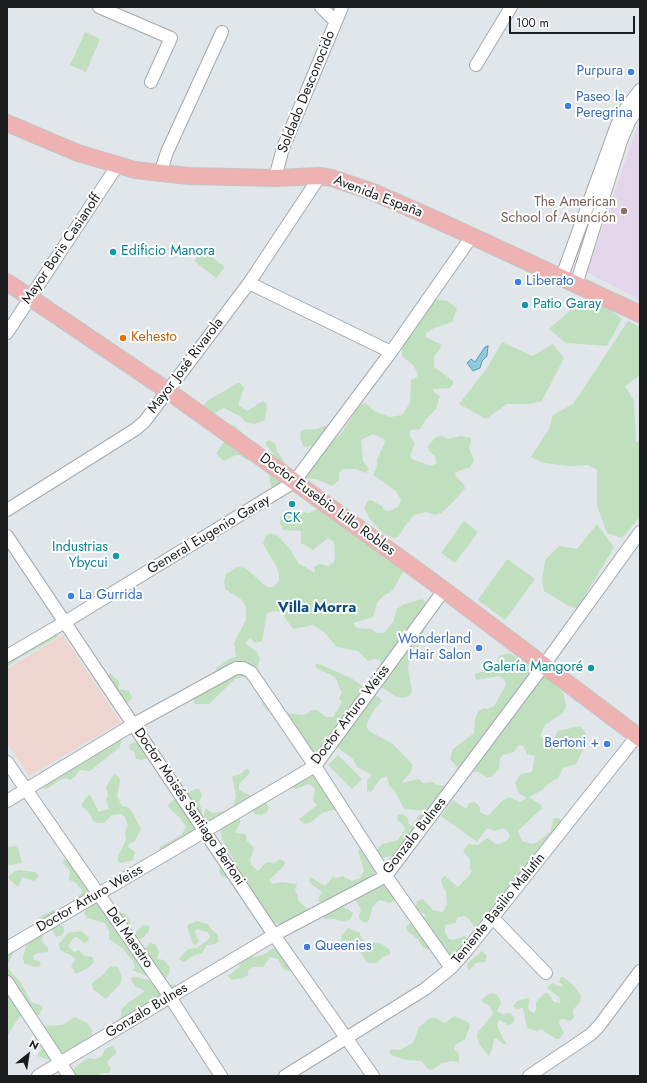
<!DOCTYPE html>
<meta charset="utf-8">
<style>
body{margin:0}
#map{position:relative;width:647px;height:1083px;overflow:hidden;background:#e1e6ea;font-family:Jost,sans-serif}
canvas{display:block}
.frame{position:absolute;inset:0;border:8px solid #1a1c1d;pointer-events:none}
.north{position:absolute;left:8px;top:1035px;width:40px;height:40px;-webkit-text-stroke:3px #fff;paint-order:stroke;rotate:30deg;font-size:11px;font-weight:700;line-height:16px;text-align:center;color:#1a1c1d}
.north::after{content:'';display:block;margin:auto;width:14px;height:18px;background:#1a1c1d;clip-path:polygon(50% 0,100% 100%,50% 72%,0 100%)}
.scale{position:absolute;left:509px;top:16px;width:126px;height:18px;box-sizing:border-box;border:2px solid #1a1c1d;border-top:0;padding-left:5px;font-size:12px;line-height:14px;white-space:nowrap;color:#1a1c1d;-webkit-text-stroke:3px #fff;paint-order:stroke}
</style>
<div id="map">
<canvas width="647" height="1083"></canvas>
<div class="frame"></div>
<div class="north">N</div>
<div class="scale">100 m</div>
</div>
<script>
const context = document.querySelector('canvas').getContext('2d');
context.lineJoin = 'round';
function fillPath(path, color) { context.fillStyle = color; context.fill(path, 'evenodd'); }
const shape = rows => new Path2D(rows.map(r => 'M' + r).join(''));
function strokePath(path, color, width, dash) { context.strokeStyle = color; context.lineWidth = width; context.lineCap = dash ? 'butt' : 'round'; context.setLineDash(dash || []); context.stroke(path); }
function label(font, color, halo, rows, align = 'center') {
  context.font = font + ' Jost,sans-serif'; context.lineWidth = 4; context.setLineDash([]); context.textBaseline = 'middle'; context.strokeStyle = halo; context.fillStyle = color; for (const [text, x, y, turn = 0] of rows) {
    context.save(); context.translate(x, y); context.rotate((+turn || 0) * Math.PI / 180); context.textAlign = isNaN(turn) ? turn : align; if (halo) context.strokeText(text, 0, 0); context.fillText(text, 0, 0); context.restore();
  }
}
fillPath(shape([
 [63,635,121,722,29,776,7,743,7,669]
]), '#efd5cf');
fillPath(shape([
 [640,122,640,300,587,272,637,127]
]), '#e3d6ea');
fillPath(shape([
 [85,32,100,39,86,72,70,65],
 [202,250,225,267,216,278,194,261],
 [435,299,448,301,457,309,452,322,434,328,425,334,426,337,440,344,441,347,434,357,434,367,453,381,453,384,450,388,433,389,434,392,440,396,436,409,426,419,420,429,411,430,409,434,415,444,410,455,412,459,431,466,436,464,436,460,435,456,429,451,428,446,435,438,441,435,448,439,461,436,471,438,471,441,469,448,474,460,470,467,456,472,455,475,464,485,465,489,450,505,441,513,435,515,426,512,414,515,405,526,398,537,393,538,381,532,370,519,364,508,368,501,371,500,382,506,384,510,390,511,399,506,401,500,396,491,373,475,377,466,377,459,385,443,384,439,373,434,361,440,363,461,369,469,366,473,356,469,343,469,339,473,339,480,332,486,316,479,303,478,321,454,343,431,359,406,366,403,374,411,390,417,402,415,410,403,411,380,417,377,418,374,413,365,402,356,402,345,432,301],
 [582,300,608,308,622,319,607,346,566,343,549,329],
 [628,321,640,327,640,375,625,386,634,401,636,442,640,442,640,517,622,538,607,533,597,506,597,470,588,465,570,466,544,463,531,457,549,429,553,415,573,404],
 [502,342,532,356,553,344,564,358,542,401,530,404,507,404,486,419,459,404,487,368],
 [238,383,240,383,244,388,238,405,247,411,263,401,267,405,266,414,264,421,254,424,245,422,241,417,224,408,216,412,215,414,225,422,235,426,252,442,253,460,247,460,239,455,236,455,224,461,216,454,225,441,201,409,207,401],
 [324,426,331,428,314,446,304,447,300,438,301,430,317,429],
 [269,440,275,444,277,451,284,461,285,481,272,490,269,476,270,461,273,454,265,443],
 [322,506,403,565,403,572,393,590,382,597,377,603,373,617,353,623,357,628,371,629,377,633,384,633,393,622,397,609,402,605,422,599,428,604,429,617,417,650,409,661,408,668,412,691,409,696,402,698,395,696,378,685,375,679,376,672,381,667,380,660,374,659,368,661,358,651,337,647,324,632,313,625,293,629,281,612,274,611,267,613,262,641,255,643,250,638,245,643,257,652,260,659,255,673,235,679,209,704,195,704,193,698,218,667,229,659,236,657,234,643,246,620,246,607,242,600,225,589,224,581,226,574,238,567,245,568,267,587,274,587,279,581,279,574,277,567,263,544,265,537,270,533,277,535,290,549,298,563,315,573,314,567,320,564,328,566,334,562,335,556,334,542,328,538,313,550,301,543,301,531,283,530,280,523,281,516,287,513,295,511,309,513],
 [464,521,478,532,455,563,441,553],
 [597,524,614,547,577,609,567,605,544,591,542,581,545,560,559,546,577,549],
 [507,559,535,579,505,620,478,600],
 [56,633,58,635,56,638,19,658,7,667,7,661],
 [509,653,520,659,540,676,553,680,564,695,566,706,563,713,545,725,540,736,546,740,553,740,558,731,580,726,585,732,586,744,576,764,563,768,558,778,549,783,542,790,529,797,541,805,542,808,518,831,522,841,532,844,536,843,550,832,554,818,558,818,563,822,477,931,468,918,464,916,457,918,456,923,445,925,445,933,449,939,453,940,465,936,468,940,451,956,439,947,433,951,423,948,418,939,407,931,406,927,413,920,425,917,425,914,417,912,415,909,417,901,419,900,423,899,433,910,442,912,444,910,447,904,446,891,442,885,441,879,445,876,458,887,469,876,472,871,470,868,470,859,463,851,468,844,478,845,487,838,496,844,500,844,506,841,510,837,508,831,503,828,495,831,487,828,477,842,441,816,453,800,466,809,469,803,475,802,480,807,480,812,487,816,489,815,502,801,510,797,520,802,527,798,519,794,515,783,521,774,532,772,535,756,526,754,526,751,522,745,518,746,514,752,503,755,500,758,499,769,491,777,487,777,478,772,459,769,450,759,453,749,474,733,475,719,478,712,483,708,487,709,494,706,506,685,504,679,498,676,477,680,475,677,475,674,496,666,499,656],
 [316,664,319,664,351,678,380,698,382,701,372,713,366,726,369,731,393,744,411,763,413,766,410,773,401,783,419,779,423,783,433,782,437,785,446,786,448,791,428,811,404,809,395,791,389,786,387,776,380,779,371,792,367,791,367,780,372,775,357,767,353,759,338,748,317,756,311,755,295,726,281,715,266,710,262,703,265,697,286,712,293,714,304,715,313,710,317,710,326,717,333,717,342,702,339,698,342,693,335,677,315,667],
 [110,673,119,682,119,689,129,691,132,698,128,702,125,702,101,689,101,686],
 [117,733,121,741,120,747,90,771,79,770,75,777,70,780,66,778,60,780,47,789,37,787,33,780,34,777,45,769,52,768,58,761],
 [137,742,140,743,150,758,141,760,136,759,134,751,129,749,130,744],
 [338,755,362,779,352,789,328,765],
 [246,769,248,769,250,773,239,784,239,790,266,803,269,808,266,813,261,815,255,814,251,809,205,824,200,819,204,815,205,808,213,813,225,811,234,805,236,795,232,777,242,773],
 [318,773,338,807,336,809,322,813,310,823,304,824,299,819,317,805,313,801,315,788,309,784,296,789,293,788,292,785,297,776],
 [114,774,119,777,120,781,117,796,122,806,129,808,133,813,141,829,134,842,129,844,128,847,135,852,133,860,121,863,117,860,119,854,126,840,125,831,128,826,125,817,121,814,112,815,104,823,98,823,93,821,90,814,81,805,87,796,90,795,99,812,109,809,106,800,108,795,106,787],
 [196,789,199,789,202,795,199,803,202,810,201,830,165,856,159,851,160,847,181,835,186,827,180,818,167,806,174,799,180,799,185,794],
 [402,814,407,817,409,824,412,826,419,815,423,814,431,820,428,831,424,833,413,850,407,855,397,858,391,856,382,858,379,860,373,878,335,895,324,903,318,901,319,897,322,892,311,884,309,881,310,877,325,886,333,877,338,878,342,876,352,881,360,878,364,870,358,851,360,849,363,850,373,854,382,844,398,840,405,830,403,825,397,819,398,815],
 [240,817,240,823,235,833,246,834,247,841,253,847,254,849,250,859,251,865,258,871,267,862,274,863,280,859,285,862,284,866,269,880,272,884,282,882,297,884,295,891,298,895,298,900,309,911,283,926,273,922,231,880,221,876,219,871,221,863,231,865,234,860,223,842,220,828],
 [15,846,18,848,22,863,7,866,7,847],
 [64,859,68,859,91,892,58,924,64,927,64,931,62,935,56,937,53,931,38,924,39,917,56,909,63,909,82,893,82,890,75,882,69,880,70,871,63,863],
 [20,870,35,872,39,876,34,881,22,877,19,886,17,886,9,879,9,876,15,871],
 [385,883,396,899,390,903,380,900,377,902,372,908,369,920,366,923,360,920,359,916,361,909,355,899],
 [100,902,115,911,126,914,131,923,130,926,125,924,130,932,137,931,143,925,149,926,149,931,143,938,137,940,143,951,150,943,155,944,159,951,157,959,164,960,170,968,169,974,165,979,168,984,176,985,190,980,141,1021,116,1023,121,1018,121,1010,128,1003,145,991,135,986,130,978,136,977,152,981,150,977,132,970,135,968,133,961,122,948,109,939,109,931,105,923,87,918,84,913,88,906],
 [341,907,348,909,353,913,351,919,345,922,335,919,324,919,322,914],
 [197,921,208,924,211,929,217,934,219,941,215,944,207,945,202,953,195,955,183,962,179,959,182,955,189,949,197,948,208,940,210,936,207,932,196,929,195,933,199,941,196,945,193,944,187,927,189,924],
 [348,928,360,933,361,938,368,944,373,942,382,944,390,950,390,955,382,957,377,963,367,963,360,952,342,946,341,936],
 [81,931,89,938,88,941,84,943,77,937,74,937,68,946,74,952,79,950,84,956,92,957,94,962,88,968,76,974,71,966,75,960,74,957,60,950,59,944,68,933],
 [41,934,43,935,42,942,48,948,48,952,38,953,33,956,34,960,39,961,41,964,38,967,34,967,24,963,23,957,27,943,27,939],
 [7,943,16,947,7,966,13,975,20,981,31,1002,40,1005,43,1008,39,1015,31,1013,22,1015,17,1020,7,1037],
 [273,948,281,952,297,971,284,970,278,959,270,957,263,967,253,967,248,971,248,975,243,978,231,980,228,976,240,966,238,962,245,955,254,957,260,956,268,952],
 [482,951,487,956,486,960,485,962,476,963,469,970,467,966,468,963],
 [110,966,118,967,122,978,120,984,107,998,104,998,93,989,92,984,93,982,103,975],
 [561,977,563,977,572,984,581,995,580,1002,573,1010,574,1018,570,1021,562,1019,560,1020,559,1023,564,1033,559,1039,556,1039,541,1029,537,1031,527,1028,523,1008,516,1009,513,1006,517,1001,527,998,529,999,528,1007,529,1011,534,1013,536,1010,536,1002,545,993,548,993,554,1002,560,1003,560,998,547,988,552,983,561,987,563,985,559,982],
 [493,993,498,996,501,1002,497,1011,502,1014,510,1013,515,1019,512,1024,508,1025,500,1020,498,1021,497,1026,506,1044,503,1044,496,1038,494,1039,492,1049,489,1056,479,1044,477,1035,478,1032,493,1014,490,1006,482,1002,482,1000,487,995],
 [454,1016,468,1022,470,1026,465,1039,455,1045,454,1049,459,1054,459,1062,451,1061,443,1063,433,1069,429,1070,421,1061,406,1060,391,1055,389,1052,391,1049,399,1050,413,1043,419,1027,430,1018,435,1018,445,1023],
 [75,1017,87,1023,92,1030,92,1038,58,1062,37,1056,42,1048,35,1043,34,1039,44,1026,62,1025],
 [112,1046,117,1052,107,1062,111,1069,109,1073,102,1073,97,1076,77,1076,73,1073,74,1068,85,1060,88,1058,96,1059,102,1056,105,1049]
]), '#c0dfbf');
const water = shape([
 [488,346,487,356,482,361,480,368,473,371,467,363,471,359,475,362,485,347,488,346]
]);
fillPath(water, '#8bcbe1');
strokePath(water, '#6996a6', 1);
const minor = shape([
 [99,7,171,38,151,82],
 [321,7,335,21],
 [476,65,511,7],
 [160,174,167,152,222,32],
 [275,178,283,148,342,7],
 [561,279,617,125,627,107,640,90],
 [249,283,391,352],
 [576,285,621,141,630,120,640,106],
 [7,333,117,166],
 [7,510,136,429,145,421,249,283,320,176],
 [7,536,274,935,373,1076],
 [7,656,65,622,294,482,391,352,472,236],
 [7,762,170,997,221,1076],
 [7,801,134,724,236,668,243,668,251,672,315,766,386,876,451,968],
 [493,918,546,973],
 [7,948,315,766,444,590],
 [7,982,69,1076],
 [38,1076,274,935,386,876,544,665,640,532],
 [285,1076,425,989,451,968,467,950,640,732],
 [529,1076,590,1035,599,1026,640,971]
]);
const major = shape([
 [7,123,78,153,135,170,189,176,275,178,320,176,332,178,373,192,439,221,640,314],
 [7,282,168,391,309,492,444,590,640,738]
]);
strokePath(minor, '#a4a9ad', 14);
strokePath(major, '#c3c4c4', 18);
strokePath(minor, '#fff', 12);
strokePath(major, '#eeb2b2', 16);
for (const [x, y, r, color] of [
 [631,72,4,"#3f7fe0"],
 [568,106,4,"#3f7fe0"],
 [624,211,4,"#8d6e63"],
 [113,252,4,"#0f9aa8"],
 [518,282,4,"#3f7fe0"],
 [525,305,4,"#0f9aa8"],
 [123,338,4,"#e8710a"],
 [292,504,4,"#0f9aa8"],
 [116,556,4,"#0f9aa8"],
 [71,596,4,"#3f7fe0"],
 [479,648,4,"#3f7fe0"],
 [591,668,4,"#0f9aa8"],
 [607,744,4,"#3f7fe0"],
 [307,947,4,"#3f7fe0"]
]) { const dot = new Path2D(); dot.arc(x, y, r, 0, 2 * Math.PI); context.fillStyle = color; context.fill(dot); strokePath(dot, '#fff', 1.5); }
label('14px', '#366cbe', '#fff', [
 ["Purpura",623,72,"right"],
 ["Paseo la",576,98],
 ["Peregrina",576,114],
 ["Liberato",526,282],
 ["La Gurrida",79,596],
 ["Wonderland",471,640,"right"],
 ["Hair Salon",471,656,"right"],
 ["Bertoni +",599,744,"right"],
 ["Queenies",315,947]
], 'left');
label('14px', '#1a1c1d', '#fff', [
 ["Soldado Desconocido",307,92,-68],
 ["Avenida España",378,197,21],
 ["Mayor Boris Casianoff",62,249,-56],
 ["Mayor José Rivarola",186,366,-53],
 ["Doctor Eusebio Lillo Robles",327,505,36],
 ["General Eugenio Garay",209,535,-31],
 ["Doctor Arturo Weiss",351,715,-53],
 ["Doctor Moisés Santiago Bertoni",189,807,56],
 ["Gonzalo Bulnes",415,836,-52],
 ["Doctor Arturo Weiss",90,899,-30],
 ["Teniente Basilio Malutín",499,909,-51],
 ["Del Maestro",129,938,55],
 ["Gonzalo Bulnes",147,1011,-31]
]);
label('14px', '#785e54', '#fff', [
 ["The American",616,203],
 ["School of Asunción",616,219]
], 'right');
label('14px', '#0d838f', '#fff', [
 ["Edificio Manora",121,252],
 ["Patio Garay",533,305],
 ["CK",292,519,"center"],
 ["Industrias",108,548,"right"],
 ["Ybycui",108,564,"right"],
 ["Galería Mangoré",583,668,"right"]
], 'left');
label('14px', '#c56008', '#fff', [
 ["Kehesto",131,338]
], 'left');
label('bold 15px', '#094d7c', '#fff', [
 ["Villa Morra",317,608]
]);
</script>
